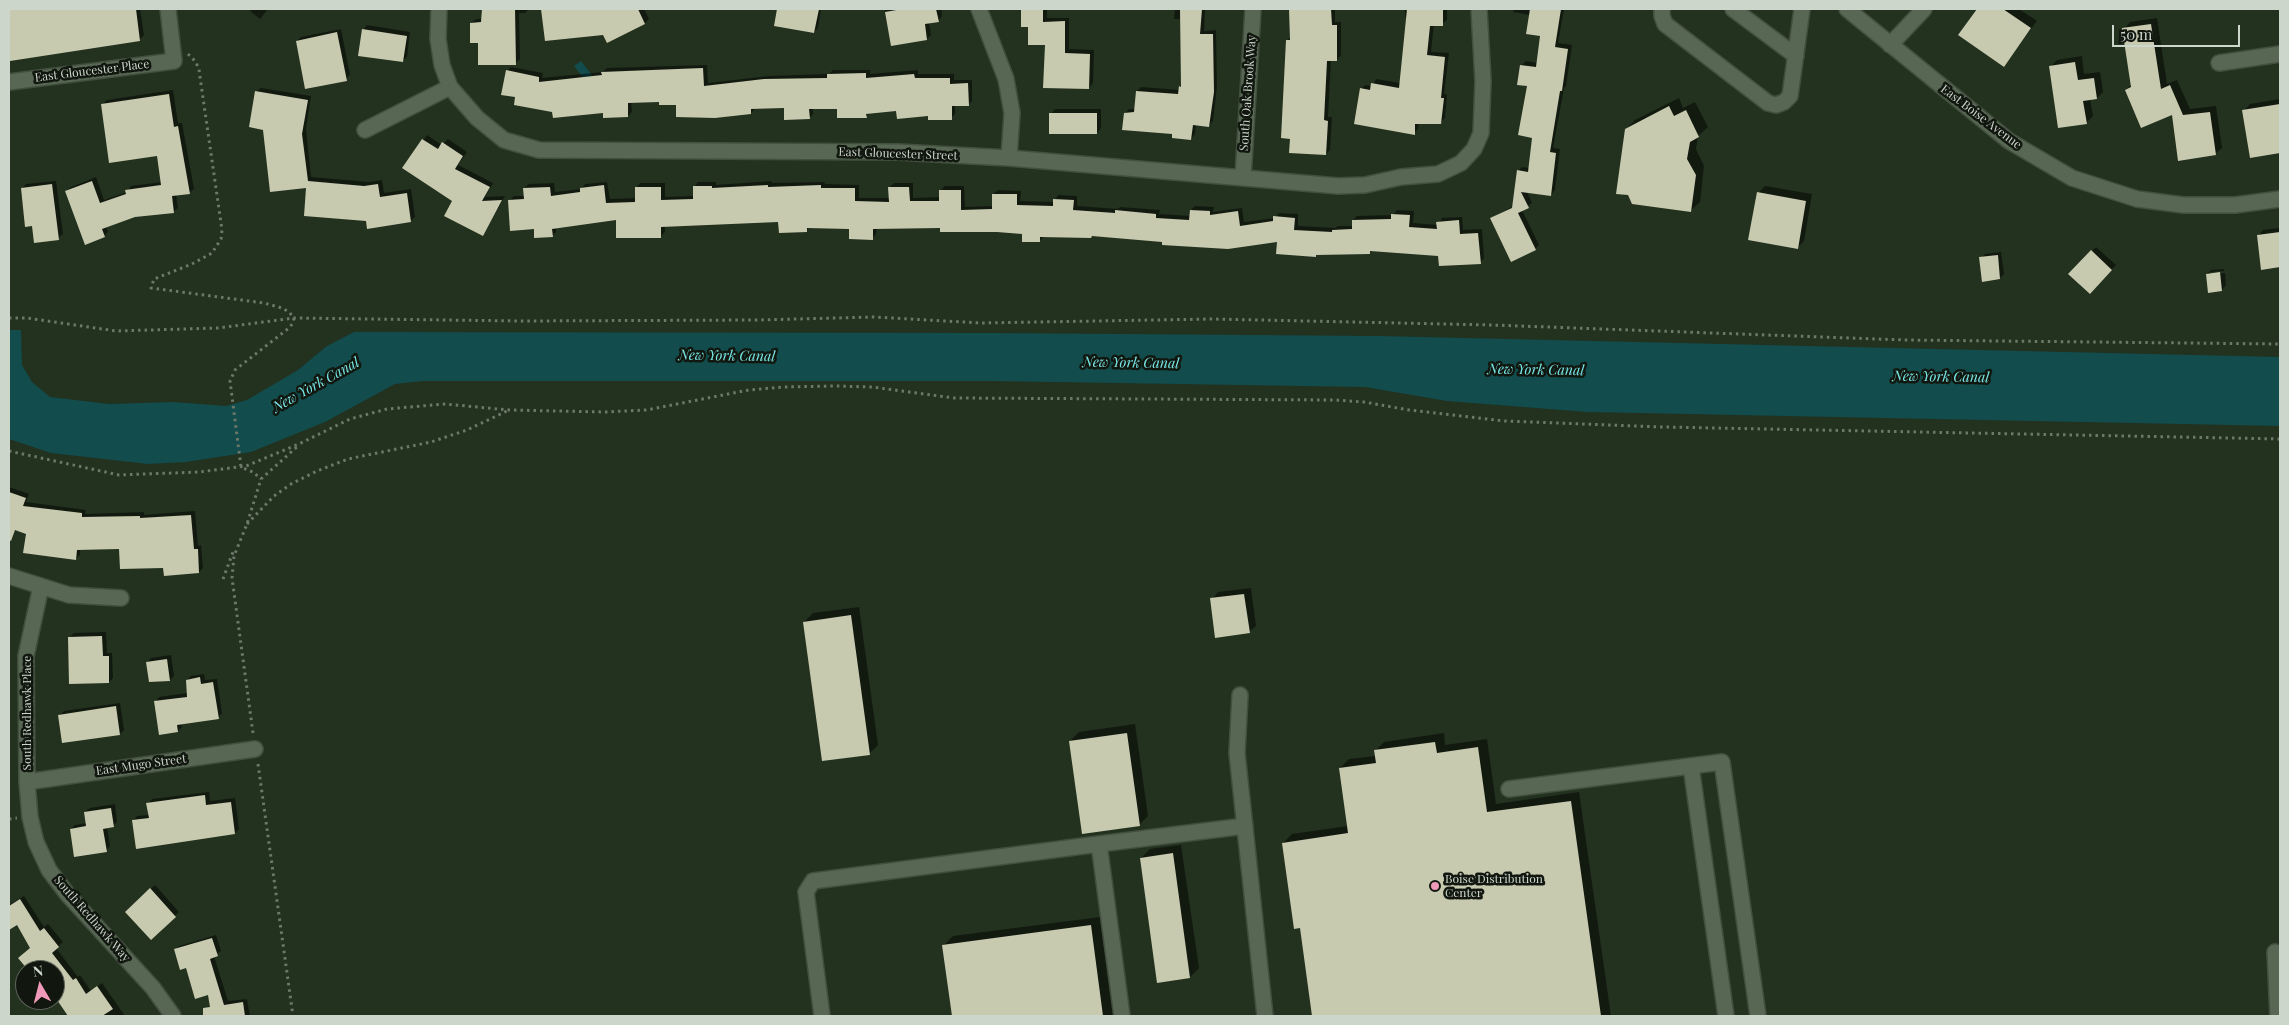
<!DOCTYPE html>
<style>
body{margin:0}
#map{position:relative;width:2289px;height:1025px;overflow:hidden;background:#23311f;font-family:"Playfair Display",serif}
canvas{display:block}
.frame{position:absolute;inset:0;border:10px solid #cdd6ca;pointer-events:none}
.north{position:absolute;left:15px;top:960px;width:50px;height:50px;box-sizing:border-box;background:#11170f;border:1px solid #5c635a;border-radius:50%;rotate:352deg;font-size:14px;font-weight:700;line-height:20px;text-align:center;color:#cdd6ca}
.north::after{content:'';display:block;margin:auto;width:18px;height:22px;background:#ef9ab8;clip-path:polygon(50% 0,100% 100%,50% 72%,0 100%)}
.scale{position:absolute;left:2112px;top:25px;width:128px;height:22px;box-sizing:border-box;border:2px solid #cdd6ca;border-top:0;padding-left:6px;font-size:15px;line-height:18px;white-space:nowrap;color:#cdd6ca;-webkit-text-stroke:4px #11170f;paint-order:stroke}
</style>
<div id="map">
<canvas width="2289" height="1025"></canvas>
<div class="frame"></div>
<div class="north">N</div>
<div class="scale">50 m</div>
</div>
<script>
const context = document.querySelector('canvas').getContext('2d');
context.lineJoin = 'round';
function fillPath(path, color) { context.fillStyle = color; context.fill(path, 'evenodd'); }
const shape = rows => new Path2D(rows.map(r => 'M' + r).join(''));
function strokePath(path, color, width, dash) { context.strokeStyle = color; context.lineWidth = width; context.lineCap = dash ? 'butt' : 'round'; context.setLineDash(dash || []); context.stroke(path); }
function label(font, color, halo, rows, align = 'center') {
  context.font = font + ' "Playfair Display",serif'; context.lineWidth = 5; context.setLineDash([]); context.textBaseline = 'middle'; context.strokeStyle = halo; context.fillStyle = color; for (const [text, x, y, turn = 0] of rows) {
    context.save(); context.translate(x, y); context.rotate((+turn || 0) * Math.PI / 180); context.textAlign = isNaN(turn) ? turn : align; if (halo) context.strokeText(text, 0, 0); context.fillText(text, 0, 0); context.restore();
  }
}
fillPath(shape([
 [581,61,595,79,588,84,574,66],
 [9,330,21,330,22,365,32,382,50,397,109,404,173,402,226,406,247,400,298,370,327,346,354,332,992,333,1379,336,2280,357,2280,426,1588,412,1447,401,1365,387,992,381,423,381,395,384,325,422,251,452,186,462,148,464,51,453,9,439]
]), '#124c4d');
fillPath(shape([
 [9,9,140,9,144,35,139,40,9,59],
 [252,9,268,9,260,19,250,11],
 [299,9,331,9,299,10],
 [483,9,529,9,525,13,519,13,520,59,515,64,479,42,471,23,476,19,483,19],
 [542,9,644,9,649,19,645,23],
 [779,9,821,9,818,28,814,32,776,25],
 [885,9,941,9,942,16,938,21,929,22,931,35,927,39,892,45],
 [1022,9,1047,9,1047,18,1069,18,1069,49,1094,50,1093,83,1089,88,1029,26,1022,26],
 [1175,9,1205,9,1204,31,1216,30,1217,87,1213,121,1209,126,1196,124,1195,134,1191,139,1125,114,1129,109,1135,109,1137,91,1141,87,1179,90,1182,85,1182,19,1174,19],
 [1290,9,1335,9,1335,22,1341,22,1341,55,1337,60,1331,60,1328,117,1332,117,1330,150,1326,154,1287,41,1291,36],
 [1405,9,1447,9,1447,20,1442,24,1434,24,1431,52,1449,53,1444,94,1447,95,1445,118,1440,122,1419,122,1418,129,1414,133,1361,89,1365,85,1372,86,1376,79,1400,83,1407,17,1405,17],
 [1514,9,1564,9,1558,43,1572,45,1566,86,1564,88,1553,148,1560,149,1555,190,1551,195,1527,192,1532,203,1522,210,1539,245,1535,249,1492,218,1514,206,1518,171,1522,167,1530,168,1533,137,1528,85,1521,66,1526,61,1537,63,1541,35,1530,15,1513,12],
 [1978,9,2019,9,2037,21,2004,65,1960,34],
 [2157,18,2167,84,2177,80,2190,109,2216,106,2222,148,2215,154,2173,113,2126,90,2132,84,2124,29,2130,22],
 [367,25,410,32,407,57,402,61,363,30],
 [341,29,350,75,346,79,297,41,301,37],
 [2082,56,2084,74,2100,72,2103,92,2097,98,2090,99,2093,116,2086,123,2051,66,2057,60],
 [707,65,708,83,769,76,829,74,833,70,870,70,870,74,918,70,918,74,954,74,954,80,972,80,972,101,968,105,955,105,955,114,951,118,897,110,870,112,866,116,838,107,813,108,813,114,809,118,785,107,755,109,751,113,660,101,631,102,632,112,628,116,604,111,554,111,517,96,507,71,511,67,543,73,542,78,603,72,607,68],
 [261,88,311,96,306,129,311,177,369,182,382,180,384,193,411,189,415,217,410,221,367,219,307,187,264,128,256,92],
 [173,90,178,123,182,123,194,189,189,193,176,194,178,208,173,212,134,216,106,226,108,232,104,236,66,191,71,187,96,177,104,200,127,192,131,186,162,182,159,155,103,104,107,100],
 [1679,98,1683,108,1695,102,1708,127,1698,136,1696,149,1704,166,1700,202,1691,210,1626,129,1635,120],
 [2280,99,2280,152,2251,157,2244,111,2250,104],
 [1055,109,1101,109,1101,128,1097,133,1051,114],
 [427,135,442,145,448,139,467,152,458,165,493,183,485,197,505,196,483,235,454,201,404,168],
 [56,181,63,234,58,238,22,189,26,184],
 [771,181,772,183,824,182,825,184,859,185,859,198,890,198,890,187,894,183,913,183,913,198,941,197,940,191,945,186,964,186,965,207,993,206,993,194,998,190,1021,191,1020,201,1054,202,1058,195,1077,196,1077,206,1118,209,1120,207,1160,210,1159,214,1191,216,1191,210,1195,206,1214,207,1213,212,1242,208,1244,222,1275,218,1279,213,1298,214,1298,226,1335,228,1338,226,1353,226,1353,220,1357,216,1393,215,1397,210,1414,211,1413,223,1438,225,1442,218,1462,217,1463,230,1482,229,1484,258,1480,263,1440,254,1372,250,1369,253,1278,241,1163,241,1093,235,1044,237,1039,241,1023,233,941,226,877,227,876,234,872,239,850,228,810,227,806,231,779,221,665,226,665,232,661,236,617,219,556,227,556,232,552,236,535,228,510,200,514,196,525,196,524,188,529,184,554,183,555,192,581,189,585,184,607,182,610,199,636,198,636,188,640,183,665,183,665,197,694,196,694,187,698,182,716,182,716,185],
 [1765,186,1812,194,1804,241,1797,248,1758,193],
 [2280,228,2280,266,2262,269,2258,236,2263,230],
 [2096,247,2116,265,2090,292,2070,274],
 [2001,252,2004,274,2000,278,1981,258,1985,254],
 [2224,269,2224,271,2210,272,2210,275,2225,273,2226,285,2222,290,2207,274,2211,270],
 [9,487,29,494,26,502,86,510,85,514,144,512,144,515,195,511,198,546,201,545,203,568,199,572,165,567,121,548,80,549,80,555,75,559,27,533,9,527],
 [1251,588,1256,626,1249,632,1212,599,1218,592],
 [859,607,878,745,869,754,804,622,813,613],
 [106,632,107,653,112,653,113,678,109,682,69,638,74,633],
 [171,655,174,676,170,680,147,663,151,658],
 [204,674,205,680,217,679,222,713,218,718,181,723,182,727,178,731,155,702,159,697,188,693,187,680,191,676],
 [120,703,124,730,120,734,63,742,60,715,64,711],
 [1135,724,1148,816,1139,825,1070,741,1079,732],
 [1444,733,1445,745,1487,739,1496,804,1579,792,1611,1016,1314,1016,1301,927,1283,843,1292,834,1348,826,1340,768,1349,759,1376,756,1375,751,1384,742],
 [209,792,210,801,235,798,239,829,235,833,133,821,137,816,149,815,148,804,152,799],
 [115,804,117,822,113,826,107,827,110,846,106,851,71,829,75,825,87,823,85,812,90,808],
 [1181,845,1199,968,1190,977,1141,858,1150,849],
 [155,885,179,912,151,938,126,912],
 [24,896,44,927,48,924,63,942,56,948,78,977,80,975,91,991,102,983,125,1016,69,1016,55,995,55,970,30,970,31,948,17,924,9,929,9,905],
 [1100,917,1113,1016,953,1016,944,945,953,936],
 [216,935,221,951,214,956,228,1001,247,999,250,1016,212,1016,209,993,175,950,179,946]
]), '#0007');
fillPath(shape([
 [9,9,136,9,140,41,10,61],
 [482,9,515,9,516,65,478,65,478,43,470,43,470,23,481,22],
 [541,9,638,9,645,24,607,43,603,35,545,41],
 [777,9,819,9,814,33,774,26],
 [902,9,936,9,939,22,925,24,927,40,891,46,885,12],
 [1043,9,1043,22,1065,21,1065,53,1090,54,1089,89,1043,88,1045,45,1028,45,1028,27,1021,27,1021,10],
 [1180,9,1202,9,1200,34,1213,34,1214,92,1209,127,1193,125,1191,140,1172,138,1172,134,1122,130,1124,113,1134,112,1136,91,1178,94,1179,86,1181,87],
 [1289,9,1331,9,1332,25,1337,25,1337,61,1327,61,1324,120,1328,121,1326,155,1289,153,1290,139,1281,138,1286,40,1290,40],
 [1407,9,1443,9,1443,26,1430,26,1427,55,1445,57,1441,98,1444,98,1441,124,1415,124,1415,135,1354,124,1360,88,1370,90,1371,83,1399,88],
 [1530,9,1561,9,1555,47,1568,49,1562,91,1560,91,1550,152,1556,153,1551,196,1521,192,1529,208,1518,213,1536,250,1511,262,1490,218,1512,208,1517,170,1528,172,1532,138,1518,135,1527,86,1517,85,1520,65,1536,67,1540,36,1526,34],
 [1977,9,2003,9,2031,28,2004,67,1958,35],
 [2151,24,2161,89,2170,85,2183,115,2210,112,2216,155,2178,161,2172,115,2141,128,2125,90,2131,87,2122,28],
 [362,29,407,36,403,62,358,56],
 [337,32,347,81,305,89,296,41],
 [2075,62,2078,80,2094,78,2097,99,2083,101,2087,124,2058,128,2049,66],
 [703,68,704,86,764,79,827,78,827,74,866,73,866,78,914,74,915,78,950,78,950,84,968,83,969,106,952,106,952,120,928,120,928,116,897,119,896,111,866,114,867,118,837,118,837,109,809,109,810,119,784,120,784,108,751,109,751,114,715,118,676,117,676,105,659,105,659,102,628,103,628,117,603,118,603,113,553,118,552,112,514,105,515,97,501,95,506,70,539,77,539,82,602,75,601,72],
 [255,91,308,100,302,134,308,181,364,186,378,184,380,197,407,193,411,222,367,229,366,221,304,216,306,188,270,192,263,130,249,127],
 [169,94,174,127,178,126,190,194,172,196,174,213,135,217,102,229,105,237,85,245,65,191,92,181,100,203,126,194,125,190,161,185,157,156,109,163,101,104],
 [2280,104,2280,153,2250,158,2242,110],
 [1669,106,1674,116,1686,110,1699,137,1690,142,1687,159,1696,175,1691,212,1632,204,1628,195,1616,194,1625,129],
 [1049,113,1097,113,1097,134,1049,134],
 [422,139,438,149,442,142,463,156,455,169,490,187,482,201,502,200,483,236,444,216,452,201,402,168],
 [52,184,59,240,34,243,32,226,25,227,21,188],
 [604,185,606,203,635,202,635,187,661,187,661,200,693,199,693,186,712,186,712,188,768,185,768,187,821,185,821,188,855,188,855,201,889,202,888,187,909,187,910,201,939,201,939,190,961,190,961,210,992,209,992,194,1017,194,1017,205,1053,206,1053,199,1074,200,1073,210,1115,213,1115,210,1156,214,1156,218,1189,220,1190,210,1210,211,1210,215,1238,211,1240,226,1273,221,1273,216,1295,218,1294,230,1332,232,1332,230,1352,229,1352,220,1391,219,1391,214,1410,215,1409,227,1437,229,1436,222,1459,220,1460,234,1478,233,1481,264,1439,266,1438,256,1370,251,1370,254,1316,255,1316,257,1276,254,1277,242,1228,249,1162,245,1162,242,1092,236,1091,238,1040,237,1040,242,1022,242,1022,234,997,232,940,232,940,228,873,229,873,240,849,239,849,229,807,228,807,232,779,233,778,222,661,227,661,238,616,238,616,220,552,229,553,237,534,238,534,229,510,231,508,200,524,199,523,188,550,187,551,196,580,192,580,188],
 [1757,192,1806,201,1798,249,1748,240],
 [2280,232,2280,267,2261,270,2257,235],
 [2091,250,2112,270,2090,294,2068,274],
 [1998,255,2000,279,1982,282,1979,257],
 [2220,272,2222,291,2208,293,2206,274],
 [9,492,26,498,23,506,82,513,82,517,140,516,140,518,191,515,194,549,198,549,199,573,164,576,163,568,120,569,119,549,77,550,76,560,23,553,26,534,15,530,11,541,9,540],
 [1244,594,1250,633,1215,638,1210,598],
 [851,615,870,755,822,761,803,622],
 [102,636,103,656,109,656,109,683,69,684,68,637],
 [167,659,170,681,149,682,146,662],
 [200,677,201,684,213,682,219,719,177,725,178,732,159,735,154,701,187,697,186,680],
 [116,706,120,735,62,743,58,715],
 [1127,733,1140,826,1082,834,1069,741],
 [1435,742,1437,753,1478,747,1487,812,1571,801,1601,1016,1312,1016,1300,928,1294,929,1282,843,1348,833,1339,768,1376,763,1374,750],
 [205,795,206,805,231,802,235,834,136,849,132,820,149,818,146,803],
 [111,808,114,827,103,829,107,852,74,857,70,829,86,826,84,812],
 [1173,853,1190,978,1157,983,1140,858],
 [150,888,176,917,151,940,125,912],
 [20,899,40,931,44,928,59,947,52,953,73,980,76,978,86,994,97,986,113,1009,102,1016,68,1016,55,997,55,970,28,970,18,958,30,948,17,925,9,930,9,906],
 [1091,925,1103,1016,952,1016,942,945],
 [212,938,218,956,210,959,224,1005,243,1002,245,1016,203,1016,203,1008,210,1007,208,995,195,999,186,968,180,970,174,949]
]), '#c8caaf');
const minor = shape([
 [439,9,438,39,442,65,450,87,477,118,504,140,539,150,898,152,1009,158,1338,186,1365,185,1401,177,1438,174,1461,163,1474,149,1481,133,1483,81,1479,9],
 [979,9,1006,79,1012,113,1009,158],
 [1662,9,1662,16,1665,24,1768,103,1776,105,1784,102,1790,96,1802,9],
 [1733,9,1796,56],
 [1847,9,2009,141,2072,178,2137,199,2183,205,2235,205,2280,199],
 [1890,45,1924,9],
 [2219,63,2280,54],
 [9,82,174,61,168,9],
 [365,130,450,87],
 [1243,178,1253,9],
 [9,576,69,595,121,598],
 [41,586,26,656,27,782,30,817,36,842,49,870,68,895,153,988,173,1016],
 [1240,695,1237,753,1265,1016],
 [1691,766,1726,1016],
 [27,782,255,749],
 [1509,789,1722,762,1758,1016],
 [2275,952,2278,1016],
 [822,1016,806,892,813,881,1099,844],
 [1122,1016,1099,844,1245,826]
]);
strokePath(minor, '#424e3e', 18);
strokePath(shape([
 [188,54,196,62,199,70,222,230,221,239,212,253,192,264,154,279,151,288,264,303,282,308,289,312,294,318,293,323,289,328,235,370,230,381,241,467,253,472,261,479],
 [9,318,27,318,116,331,218,328,294,318,522,321,757,320,874,317,981,323,1212,319,1492,325,1905,340,2280,344],
 [9,451,119,475,199,472,246,466,301,443,350,419,387,409,445,404,509,410,605,412,646,410,749,390,783,387,835,386,872,387,954,398,1335,400,1364,402,1409,410,1505,421,1663,427,2280,439],
 [247,524,274,496,291,484,317,471,348,459,431,442,467,430,509,410],
 [223,579,233,552],
 [253,733,232,578,234,556,247,524,261,479,299,445],
 [258,764,293,1016],
 [9,819,17,818]
]), '#6c7869', 3, [2.5, 4]);
strokePath(minor, '#576753', 15);
for (const [x, y, r, color] of [
 [1435,886,5,"#ef9ab8"]
]) { const dot = new Path2D(); dot.arc(x, y, r, 0, 2 * Math.PI); context.fillStyle = color; context.fill(dot); strokePath(dot, '#11170f', 2); }
label('12px', '#cdd6ca', '#11170f', [
 ["East Gloucester Place",92,71,-7],
 ["South Oak Brook Way",1248,93,-86],
 ["East Boise Avenue",1981,117,37],
 ["East Gloucester Street",898,154,2],
 ["South Redhawk Place",27,713,-90],
 ["East Mugo Street",141,765,-8],
 ["South Redhawk Way",92,919,49]
]);
label('12px', '#cdd6ca', '#11170f', [
 ["Boise Distribution",1445,879],
 ["Center",1445,893]
], 'left');
label('italic 14px', '#79e8e8', '#11170f', [
 ["New York Canal",727,356,1],
 ["New York Canal",1131,363,1],
 ["New York Canal",1536,370,1],
 ["New York Canal",1941,377,1],
 ["New York Canal",316,385,-29]
]);
</script>
